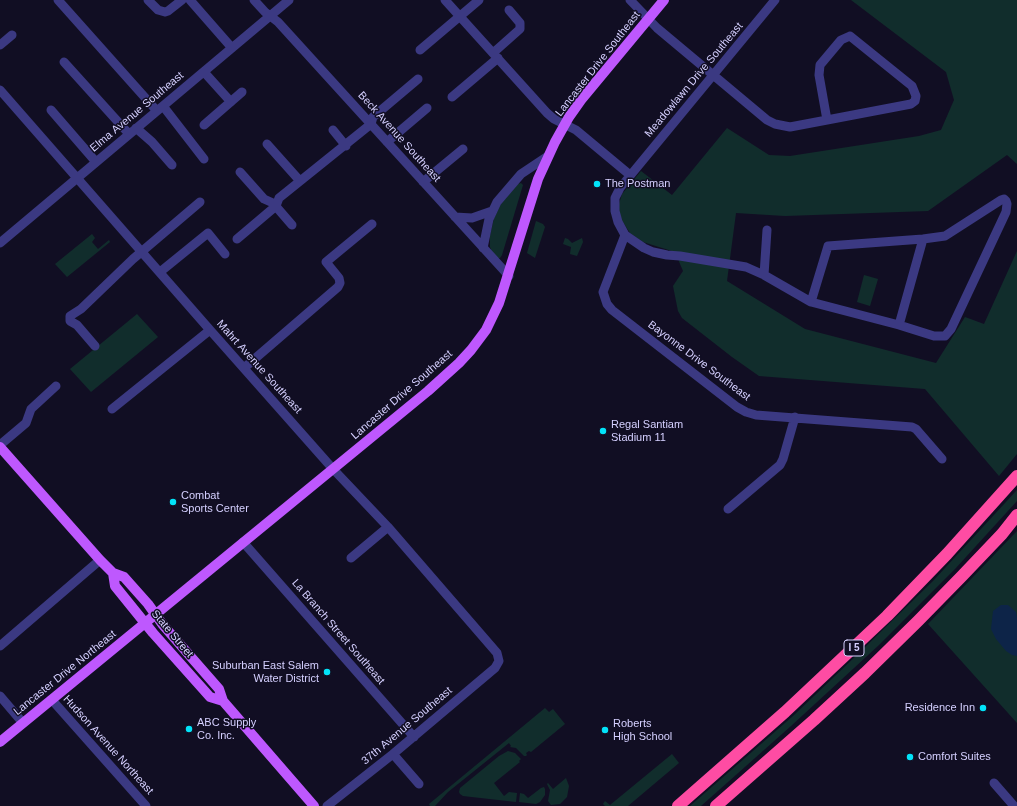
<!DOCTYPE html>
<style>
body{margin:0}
canvas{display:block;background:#110e23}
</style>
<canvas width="1017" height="806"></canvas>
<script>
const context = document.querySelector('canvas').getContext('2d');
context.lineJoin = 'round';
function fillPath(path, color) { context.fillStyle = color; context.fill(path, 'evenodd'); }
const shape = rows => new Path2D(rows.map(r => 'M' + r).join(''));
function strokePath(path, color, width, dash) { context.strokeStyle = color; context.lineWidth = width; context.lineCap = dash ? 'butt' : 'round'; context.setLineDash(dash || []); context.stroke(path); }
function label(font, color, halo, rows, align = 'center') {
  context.font = font + ' Arial,sans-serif'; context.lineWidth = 3; context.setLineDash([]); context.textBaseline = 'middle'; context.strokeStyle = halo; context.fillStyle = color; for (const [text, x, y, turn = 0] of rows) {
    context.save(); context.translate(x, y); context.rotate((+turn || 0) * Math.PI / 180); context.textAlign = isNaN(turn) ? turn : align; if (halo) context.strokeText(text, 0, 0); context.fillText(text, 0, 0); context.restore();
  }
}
fillPath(shape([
 [851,0,1017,0,1017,164,1007,155,928,211,785,216,736,213,727,281,805,329,936,363,965,317,984,324,1017,251,1017,454,999,476,925,389,759,376,732,357,682,318,678,311,673,286,683,271,675,252,643,242,630,233,621,219,618,207,622,194,641,171,672,195,727,128,769,155,790,156,919,136,941,130,954,100,946,72],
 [521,183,523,185,502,255,500,258,498,258,492,252,490,247,490,236,494,218,501,204,518,184],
 [536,221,543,224,545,227,535,258,527,253],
 [92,234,95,238,92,242,98,249,109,240,110,242,67,277,55,264],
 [565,238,568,239,572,243,582,238,583,242,577,256,570,254,571,247,563,244],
 [864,275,878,279,870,306,857,302],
 [137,314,158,337,91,392,70,369],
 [1017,490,1017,501,955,569,879,645,791,726,701,806,690,806,793,716,858,654,933,581],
 [1017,531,1017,723,928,624],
 [545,708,549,712,553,709,565,724,531,752,529,751,526,753,527,755,526,756,524,756,516,748,510,747,511,746,509,743,448,792,435,806,430,806,429,804],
 [508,751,515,753,521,759,519,761,520,762,494,783,504,796,509,792,517,793,516,802,463,796,460,794,459,792,460,788,499,756],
 [672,754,679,763,628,806,605,806,603,804,605,801,610,805],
 [566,778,569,786,567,797,560,804,551,805,548,801,550,790,547,784,548,783,553,789],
 [544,787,545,789,545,795,540,802,536,804,519,802,520,793,524,794,528,798,541,788]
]), '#112d2c');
fillPath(shape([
 [1001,605,1008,605,1016,612,1017,618,1017,656,1012,655,1006,651,996,639,991,629,993,611]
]), '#0d2448');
strokePath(shape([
 [58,0,157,111],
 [148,0,158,10,165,12,168,11,182,0],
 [190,0,232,48],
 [254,0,265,12,278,22,509,276],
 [445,0,547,113,554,119,576,130,630,175],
 [630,0,657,28,767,120,775,124,790,127,827,120],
 [775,0,620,188,615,198,615,211,618,222,625,235,644,248,653,252,667,255,680,256,746,267,764,275,811,302,899,325,934,336,945,336,951,329,1006,212,1007,204,1006,201,1004,199,1001,200,945,236,923,239,828,246,811,302],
 [850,36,912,86,916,96,915,101,911,104,827,120,819,75,820,65,841,40,850,36],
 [0,45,12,35],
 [420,50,479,0],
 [493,53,520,29,520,23,509,10],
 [64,62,129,134],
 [204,72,231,102],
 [0,90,210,330,333,469,388,527,497,653,499,661,495,668,393,754,327,806],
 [452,97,498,58],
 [163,106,204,159],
 [51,110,96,162],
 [204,125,242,92],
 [136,128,152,142,172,165],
 [333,130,346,146],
 [387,142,427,108],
 [267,144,300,181],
 [240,172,264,199,273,203,292,225],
 [423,182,463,149],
 [455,217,472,218,492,211],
 [625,235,603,292,607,304,612,310,737,407,746,412,756,415,912,427,916,429,942,459],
 [237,239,276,206,279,198,371,124,373,117,418,79],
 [0,243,289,0],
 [483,248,489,219,497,202,521,174,548,156],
 [160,272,208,233,225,254],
 [764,275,767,230],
 [899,325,923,239],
 [95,346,77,325,70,321,70,316,81,309,133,259,200,202],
 [244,368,338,287,340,283,339,278,326,262,372,224],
 [112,409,210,330],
 [0,445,26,423,31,409,56,386],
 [728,509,780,465,783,459,795,417],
 [243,542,414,737],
 [351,558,388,527],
 [0,646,100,560],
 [0,696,23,723],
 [52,700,146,806],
 [393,754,419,784],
 [994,783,1014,806]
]), '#3b3982', 9);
strokePath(shape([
 [0,447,100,560,113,573,124,577,148,604,163,625,219,689,223,701,314,806],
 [113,573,115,586,153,633,210,697,223,701],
 [0,742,428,391,459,363,471,350,486,330,499,303,538,179,555,142,569,117,581,100,664,0]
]), '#be58fe', 10);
strokePath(shape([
 [678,806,785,712,887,616,947,554,1017,476],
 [716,806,814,720,865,673,918,621,962,576,1002,534,1017,515]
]), '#fe4ca3', 12);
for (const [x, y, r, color] of [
 [597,184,4,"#02e3f9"],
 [603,431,4,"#02e3f9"],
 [173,502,4,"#02e3f9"],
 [327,672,4,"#02e3f9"],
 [983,708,4,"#02e3f9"],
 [189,729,4,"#02e3f9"],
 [605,730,4,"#02e3f9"],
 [910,757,4,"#02e3f9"]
]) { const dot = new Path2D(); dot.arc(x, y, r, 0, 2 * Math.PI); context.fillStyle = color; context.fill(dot); strokePath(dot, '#110e23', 1.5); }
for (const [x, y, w] of [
 [854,648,20]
]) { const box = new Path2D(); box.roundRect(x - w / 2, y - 8, w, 16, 3); context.fillStyle = '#110e23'; context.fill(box); strokePath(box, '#d5d0ff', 1); }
label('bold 10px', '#d5d0ff', null, [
 ["I 5",854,648]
]);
label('11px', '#d5d0ff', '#110e23', [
 ["Lancaster Drive Southeast",598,64,-52],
 ["Meadowlawn Drive Southeast",694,80,-50],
 ["Elma Avenue Southeast",137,112,-40],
 ["Beck Avenue Southeast",399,137,48],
 ["Bayonne Drive Southeast",699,361,37],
 ["Mahrt Avenue Southeast",259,367,48],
 ["Lancaster Drive Southeast",402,395,-41],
 ["La Branch Street Southeast",338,632,49],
 ["State Street",172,634,50],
 ["Lancaster Drive Northeast",65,673,-39],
 ["37th Avenue Southeast",407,726,-40],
 ["Hudson Avenue Northeast",108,745,48]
]);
label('11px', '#d5d0ff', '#110e23', [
 ["The Postman",605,184],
 ["Regal Santiam",611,425],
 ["Stadium 11",611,438],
 ["Combat",181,496],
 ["Sports Center",181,509],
 ["Suburban East Salem",319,666,"right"],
 ["Water District",319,679,"right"],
 ["Residence Inn",975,708,"right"],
 ["ABC Supply",197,723],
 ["Co. Inc.",197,736],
 ["Roberts",613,724],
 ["High School",613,737],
 ["Comfort Suites",918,757]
], 'left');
</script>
